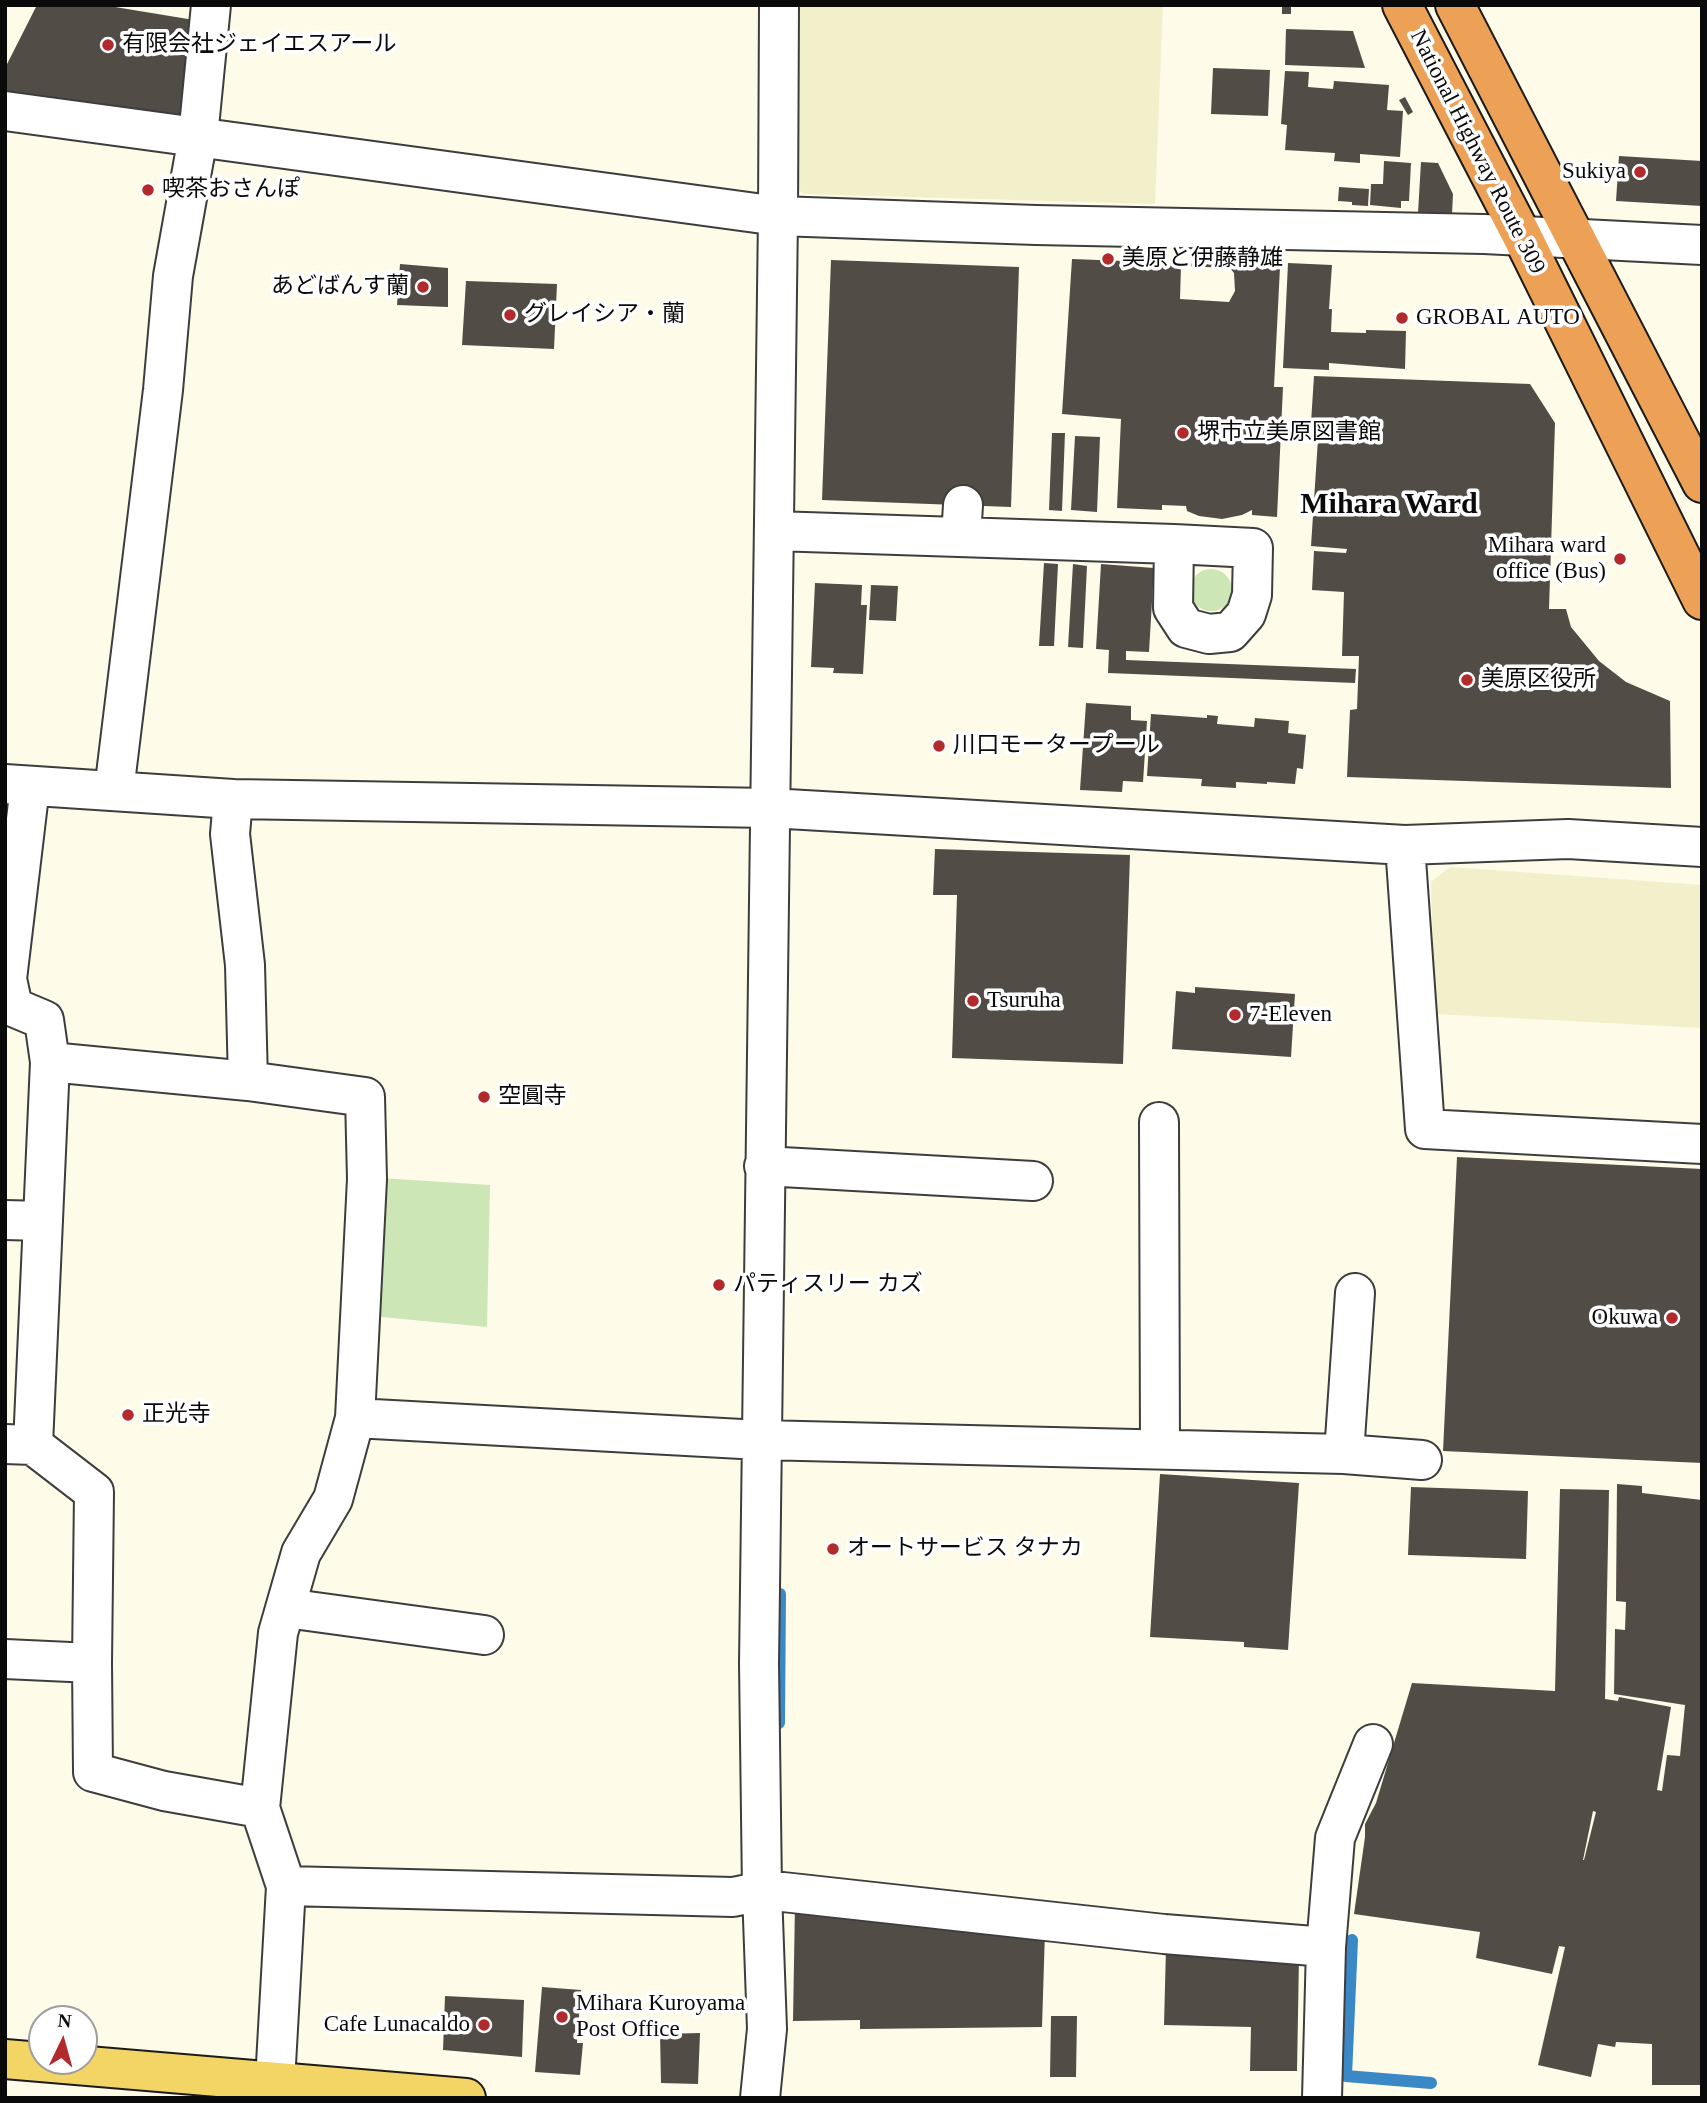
<!DOCTYPE html>
<meta charset="utf-8">
<style>
body{margin:0}
#map{position:relative;width:1707px;height:2103px;overflow:hidden;background:#fefbe8;font-family:"Times New Roman",serif}
canvas{display:block}
.frame{position:absolute;inset:0;border:7px solid #0a0a0a;pointer-events:none}
.north{position:absolute;left:28px;top:2005px;width:70px;height:70px;box-sizing:border-box;background:#fff;border:2px solid #9d9d9d;border-radius:50%;rotate:5deg;font-size:19px;font-weight:700;line-height:28px;text-align:center;color:#0a0a0a}
.north::after{content:'';display:block;margin:auto;width:24px;height:32px;background:#b22a2b;clip-path:polygon(50% 0,100% 100%,50% 72%,0 100%)}
</style>
<div id="map">
<canvas width="1707" height="2103"></canvas>
<div class="frame"></div>
<div class="north">N</div>
</div>
<script>
const context = document.querySelector('canvas').getContext('2d');
context.lineJoin = 'round';
function fillPath(path, color) { context.fillStyle = color; context.fill(path, 'evenodd'); }
const shape = rows => new Path2D(rows.map(r => 'M' + r).join(''));
function strokePath(path, color, width, dash) { context.strokeStyle = color; context.lineWidth = width; context.lineCap = dash ? 'butt' : 'round'; context.setLineDash(dash || []); context.stroke(path); }
function label(font, color, halo, rows, align = 'center') {
  context.font = font + ' "Times New Roman","Noto Sans JP",serif'; context.lineWidth = 7; context.setLineDash([]); context.textBaseline = 'middle'; context.strokeStyle = halo; context.fillStyle = color; for (const [text, x, y, turn = 0] of rows) {
    context.save(); context.translate(x, y); context.rotate((+turn || 0) * Math.PI / 180); context.textAlign = isNaN(turn) ? turn : align; if (halo) context.strokeText(text, 0, 0); context.fillText(text, 0, 0); context.restore();
  }
}
fillPath(shape([
 [798,5,1163,5,1155,204,805,194,794,188],
 [1450,867,1702,885,1702,1028,1435,1014,1431,882]
]), '#f2f0ca');
fillPath(shape([
 '1190 590a21 21 0 1 1 42 0a21 21 0 1 1-42 0Z',
 [380,1178,490,1185,487,1327,371,1316]
]), '#cce6b5');
strokePath(shape([
 [779,1723,780,1594],
 [1352,1940,1346,2076,1431,2083]
]), '#3a89c6', 12);
fillPath(shape([
 [37,5,103,5,200,21,190,116,5,91,5,68],
 [1282,5,1291,5,1291,14,1282,14],
 [1286,29,1353,31,1365,68,1285,65],
 [1213,68,1270,70,1268,116,1211,114],
 [1285,71,1309,72,1308,87,1333,89,1334,81,1389,85,1387,110,1403,111,1400,157,1360,154,1360,163,1334,161,1335,153,1285,150,1287,125,1281,124],
 [1405,97,1413,112,1408,115,1399,100],
 [1619,156,1702,161,1702,206,1616,201],
 [1384,161,1411,163,1409,201,1401,201,1401,208,1370,205,1371,184,1383,184],
 [1421,162,1438,163,1453,194,1452,214,1418,213],
 [1339,187,1369,189,1368,206,1352,205,1352,202,1338,201],
 [1072,259,1280,267,1274,387,1283,387,1277,517,1252,515,1252,510,1242,515,1222,519,1199,516,1187,511,1186,506,1162,505,1162,510,1117,508,1121,419,1062,414],
 [1181,266,1230,268,1234,273,1235,291,1229,302,1180,299],
 [831,260,1019,267,1011,507,822,500],
 [1288,263,1332,265,1329,309,1332,309,1331,332,1366,333,1366,330,1406,331,1405,369,1329,363,1329,370,1283,368],
 [400,264,448,268,448,307,397,305],
 [466,281,557,284,554,349,462,345],
 [1314,376,1530,384,1555,423,1549,609,1566,609,1571,627,1599,661,1626,682,1670,701,1671,788,1347,777,1350,710,1357,709,1359,656,1342,656,1344,592,1312,590,1314,551,1346,553,1347,549,1311,546,1318,439,1310,438],
 [1052,433,1065,433,1062,511,1049,510],
 [1075,436,1100,437,1097,512,1071,510],
 [1044,563,1058,564,1054,646,1039,646],
 [1073,564,1087,566,1083,648,1068,647],
 [1101,564,1154,568,1149,652,1126,651,1126,660,1356,669,1355,683,1108,673,1109,650,1096,649],
 [815,583,862,585,861,605,867,605,863,674,833,673,834,668,811,667],
 [871,585,898,586,896,621,869,620],
 [1086,703,1131,706,1131,720,1147,721,1143,782,1123,781,1122,792,1080,790],
 [1151,714,1207,718,1207,715,1218,716,1217,724,1254,727,1255,718,1289,721,1288,733,1306,735,1303,769,1297,768,1295,784,1267,782,1267,784,1236,782,1236,788,1201,786,1202,779,1147,776],
 [935,849,1130,855,1123,1064,952,1058,957,895,933,895],
 [1195,987,1295,994,1291,1057,1172,1049,1176,991,1195,993],
 [1457,1157,1702,1169,1702,1463,1443,1451],
 [1160,1474,1299,1483,1288,1650,1244,1647,1244,1642,1150,1637],
 [1617,1484,1642,1486,1642,1493,1702,1500,1702,2085,1652,2085,1652,2044,1616,2042,1615,2047,1598,2044,1591,2077,1538,2065,1565,1947,1559,1946,1552,1974,1476,1958,1480,1932,1354,1914,1365,1837,1365,1824,1376,1803,1412,1683,1555,1691,1560,1489,1609,1490,1605,1699,1618,1701,1619,1697,1671,1707,1657,1790,1662,1791,1667,1755,1680,1756,1685,1705,1614,1694,1615,1629,1625,1630,1626,1602,1616,1601],
 [1593,1811,1596,1812,1584,1860,1583,1860],
 [1411,1487,1528,1491,1526,1559,1408,1555],
 [795,1904,1045,1931,1042,2027,860,2029,860,2020,793,2021],
 [1166,1948,1299,1957,1297,2071,1250,2071,1251,2027,1164,2025],
 [542,1987,581,1990,577,2043,583,2043,580,2075,535,2072],
 [445,1996,524,2000,522,2057,443,2050],
 [1051,2016,1077,2016,1076,2077,1050,2077],
 [700,2033,698,2084,661,2083,660,2034]
]), '#524c47');
const minor = shape([
 [5,111,778,216,1036,225,1484,234,1702,245],
 [774,531,1174,544,1253,548,1252,595,1246,614,1230,632,1209,634,1186,628,1173,608,1174,544],
 [961,537,963,505],
 [5,784,233,799,770,808,1405,845,1568,839,1702,847],
 [30,786,7,979,13,1007,44,1020,50,1062,33,1445],
 [114,791,163,390,173,276,198,137,211,5],
 [233,799,230,834,245,965,248,1081],
 [1405,845,1425,1129,1702,1144],
 [50,1062,248,1081,365,1097,367,1179,355,1418,333,1499,301,1553,278,1633,260,1808],
 [1159,1122,1160,1449],
 [764,1166,1033,1181],
 [5,1220,43,1221],
 [355,1418,760,1440,1344,1454,1422,1460],
 [5,1444,33,1445,94,1492,92,1663,93,1772,164,1791,260,1808,286,1886,275,2082],
 [1344,1454,1355,1293],
 [286,1608,484,1635],
 [5,1659,92,1663],
 [286,1886,733,1897,762,1891,783,1892,1164,1934,1326,1947],
 [760,2098,767,2029,762,1891,759,1663,778,216,779,5],
 [1322,2098,1326,1947,1335,1838,1373,1744]
]);
const major = shape([
 [5,2059,466,2098]
]);
const highway = shape([
 [1402,5,1522,236,1702,600],
 [1455,5,1702,483]
]);
strokePath(minor, '#3d3d3d', 42);
strokePath(major, '#1b1b1b', 42);
strokePath(highway, '#1b1b1b', 42);
strokePath(minor, '#fff', 38);
strokePath(major, '#f2d564', 38);
strokePath(highway, '#eda157', 38);
for (const [x, y, r, color] of [
 [108,45,7,"#b22a2b"],
 [1640,172,7,"#b22a2b"],
 [148,190,7,"#b22a2b"],
 [1108,259,7,"#b22a2b"],
 [423,287,7,"#b22a2b"],
 [510,315,7,"#b22a2b"],
 [1402,318,7,"#b22a2b"],
 [1183,433,7,"#b22a2b"],
 [1620,559,7,"#b22a2b"],
 [1467,680,7,"#b22a2b"],
 [939,746,7,"#b22a2b"],
 [973,1001,7,"#b22a2b"],
 [1235,1015,7,"#b22a2b"],
 [484,1097,7,"#b22a2b"],
 [719,1285,7,"#b22a2b"],
 [1672,1318,7,"#b22a2b"],
 [128,1415,7,"#b22a2b"],
 [833,1549,7,"#b22a2b"],
 [562,2017,7,"#b22a2b"],
 [484,2025,7,"#b22a2b"]
]) { const dot = new Path2D(); dot.arc(x, y, r, 0, 2 * Math.PI); context.fillStyle = color; context.fill(dot); strokePath(dot, '#fff', 2.5); }
label('23px', '#0a0a0a', '#fff', [
 ["有限会社ジェイエスアール",122,45],
 ["Sukiya",1626,172,"right"],
 ["喫茶おさんぽ",162,190],
 ["美原と伊藤静雄",1122,259],
 ["あどばんす蘭",409,287,"right"],
 ["グレイシア・蘭",524,315],
 ["GROBAL AUTO",1416,318],
 ["堺市立美原図書館",1197,433],
 ["Mihara ward",1606,546,"right"],
 ["office (Bus)",1606,572,"right"],
 ["美原区役所",1481,680],
 ["川口モータープール",953,746],
 ["Tsuruha",987,1001],
 ["7-Eleven",1249,1015],
 ["空圓寺",498,1097],
 ["パティスリー カズ",733,1285],
 ["Okuwa",1658,1318,"right"],
 ["正光寺",142,1415],
 ["オートサービス タナカ",847,1549],
 ["Mihara Kuroyama",576,2004],
 ["Post Office",576,2030],
 ["Cafe Lunacaldo",470,2025,"right"]
], 'left');
label('23px', '#0a0a0a', '#fff', [
 ["National Highway Route 309",1477,152,63]
]);
label('bold 30px', '#0a0a0a', '#fff', [
 ["Mihara Ward",1389,505]
]);
</script>
